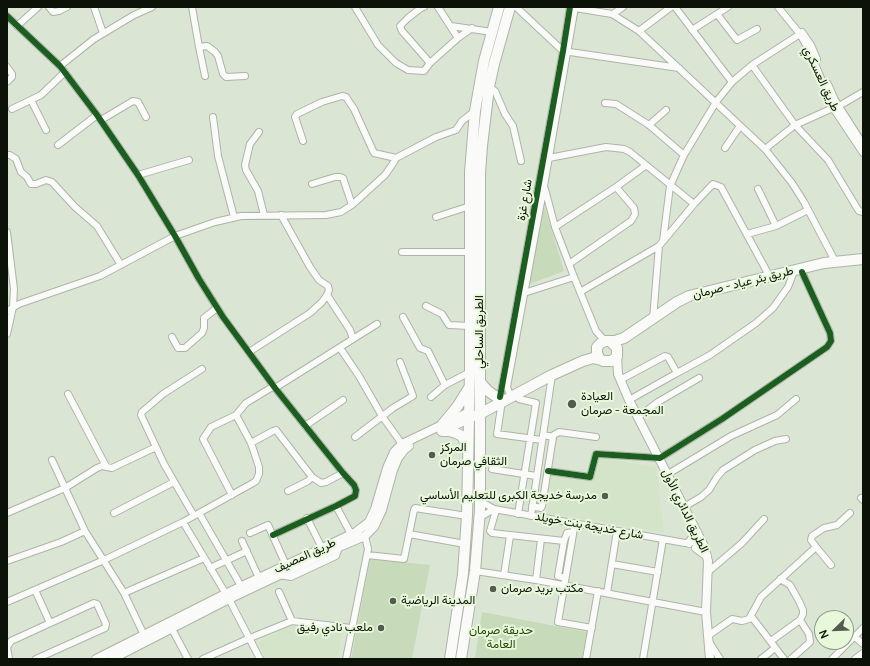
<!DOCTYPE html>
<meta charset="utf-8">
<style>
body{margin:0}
#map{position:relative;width:870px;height:666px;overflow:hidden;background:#dbe5d4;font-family:Manrope,sans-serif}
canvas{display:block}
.frame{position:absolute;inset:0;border:8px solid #0c1208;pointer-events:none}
.north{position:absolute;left:814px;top:610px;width:40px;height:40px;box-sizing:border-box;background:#e7f8db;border:1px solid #8f9c87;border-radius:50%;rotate:247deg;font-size:11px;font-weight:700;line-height:16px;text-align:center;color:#0c1208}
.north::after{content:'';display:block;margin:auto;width:14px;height:18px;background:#545c4f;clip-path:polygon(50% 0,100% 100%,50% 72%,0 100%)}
</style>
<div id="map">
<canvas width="870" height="666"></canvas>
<div class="frame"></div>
<div class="north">N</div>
</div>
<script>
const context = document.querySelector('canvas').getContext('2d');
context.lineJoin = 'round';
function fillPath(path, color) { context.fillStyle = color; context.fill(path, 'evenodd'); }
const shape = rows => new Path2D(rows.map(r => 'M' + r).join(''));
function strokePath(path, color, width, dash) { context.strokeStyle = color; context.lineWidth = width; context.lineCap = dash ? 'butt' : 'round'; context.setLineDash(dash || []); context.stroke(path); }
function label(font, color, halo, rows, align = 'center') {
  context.font = font + ' Manrope,Vazirmatn,sans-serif'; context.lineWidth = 4; context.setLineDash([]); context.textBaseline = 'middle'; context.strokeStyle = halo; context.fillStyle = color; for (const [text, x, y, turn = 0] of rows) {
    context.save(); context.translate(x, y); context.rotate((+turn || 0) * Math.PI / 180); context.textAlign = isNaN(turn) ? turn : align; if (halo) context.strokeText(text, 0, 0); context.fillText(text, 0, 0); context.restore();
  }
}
fillPath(shape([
 [596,457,656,467,664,532,547,513,551,474,591,479],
 [290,626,342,632,338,659,266,659,258,642]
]), '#d4e4c8');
fillPath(shape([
 [545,208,564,271,527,285,541,209],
 [370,559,430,565,412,659,351,659],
 [482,612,587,632,582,659,475,659]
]), '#c7daba');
const minor = shape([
 [49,7,53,12,59,11,67,7],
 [94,7,103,33],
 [192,7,199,47,207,46,215,52,218,56,223,74,226,77,245,76],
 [355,7,378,45,396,63,408,70,424,71,430,63,458,38,472,28],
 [424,7,421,8,408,18,400,26,402,31,430,63],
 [438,7,458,38],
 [516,7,563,51,679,68],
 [675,7,732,82],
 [778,7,800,34,812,56,833,108,863,153],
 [575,8,612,14,639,31,765,149,792,183,804,202,835,261],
 [613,14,623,7],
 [717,14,737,40,757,29],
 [7,16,60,66,97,115,138,175,175,236,199,279,223,317,275,388,343,473,354,485,356,490,355,496,336,506,273,535],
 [17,26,38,7],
 [451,26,492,32],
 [692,30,728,7],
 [639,31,671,7],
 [802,32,811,45,817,59],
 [199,47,205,76],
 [752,65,795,125,828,160,857,208,859,211,863,212],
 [60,66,94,39,134,15,152,7],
 [7,67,12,74,12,77,7,82],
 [828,84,835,100,863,144],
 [489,87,495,91,505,114,513,126,521,161],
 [31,100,46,130],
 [605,103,616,104,649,125,684,155],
 [839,106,863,92],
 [12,109,41,95,65,72],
 [213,117,218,156,234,217],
 [101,120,133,101,138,102,146,117],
 [649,125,666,110],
 [259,132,250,144,245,165,246,170,258,191,264,215],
 [303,141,295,117,297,114,322,102,342,96,346,97,354,109,374,153,396,158],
 [58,145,97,115],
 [725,148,740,126],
 [765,149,795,125,833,108],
 [7,155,10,155,16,159,21,172,27,177,31,184,36,184,46,180,52,182,75,207,97,226,121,265],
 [549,158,606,147,624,149,630,152,694,204],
 [138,175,189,160],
 [312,184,335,177,340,177,343,178,352,205],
 [545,189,555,227,574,277,596,331,605,341],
 [758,189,776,226],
 [436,217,470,206],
 [555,227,616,187,645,166],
 [7,232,14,289,13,307,7,334],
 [747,234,776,226,808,210],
 [175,236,215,222,241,216,326,215,341,212,352,205,385,175,394,162,396,158,436,137,456,130,462,121,475,111],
 [663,241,670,186,684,155,716,102,732,82,752,65,800,34],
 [402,252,470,252],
 [569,264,631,221,634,216,635,214,634,208,616,187],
 [580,292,659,246,694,204,713,184,721,187,771,279],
 [524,293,574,277],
 [426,306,442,314,449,325,470,326],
 [7,311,19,304,100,276,175,236],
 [403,317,420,348,428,351,445,385],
 [653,319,659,246],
 [172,337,178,348,185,348,202,333,204,328,204,318,217,308],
 [353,339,377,324],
 [340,348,359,376,382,416,402,444],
 [249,352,310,313,322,302,327,295,329,290,328,286,319,280,310,267,281,215],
 [677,373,710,355,756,323,773,308,788,287,793,274],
 [620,380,665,356,668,357,677,373,629,400],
 [275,388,353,339,350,330,327,295],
 [509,392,507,387,544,186,575,7],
 [68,394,106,466],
 [431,397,445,385,470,372],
 [500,397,563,51,570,7],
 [502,401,497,434,542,440],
 [638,417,658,402,699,378],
 [305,426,343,400],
 [552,436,559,432,596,437],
 [355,437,393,408,413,396,400,362],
 [251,443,273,431,276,430,312,477,321,483,326,482,343,473],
 [52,460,65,488,97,468,102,466,112,468,156,447],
 [492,469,536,476],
 [548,471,590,477,596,454,597,454,660,458,722,419,827,347,831,341,830,333,802,272],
 [668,474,731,436,777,415,796,399],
 [288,491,308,481,312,477],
 [232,495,203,439,211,427,236,415],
 [861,498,863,500],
 [480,501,494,509,685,543,702,541],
 [336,506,351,534],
 [532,506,541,508,542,506,553,437,543,435],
 [684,507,701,497,709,490,717,477,723,470,755,450,775,441,786,439],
 [496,510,490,531,492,533,564,541],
 [7,513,65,488,85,531,124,593,144,635],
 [114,513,174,482],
 [199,513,241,586],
 [518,514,536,403,519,399],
 [194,516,164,464,141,415,142,412,163,394,202,369],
 [531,516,552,375],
 [307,518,322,548],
 [479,518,494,509],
 [183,522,229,599,260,659],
 [575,523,558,622,592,628],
 [250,533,268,525,286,565],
 [409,534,465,544],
 [242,541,259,578],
 [816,547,811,540,812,536,824,528,837,525,850,513],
 [367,555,404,559,414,510,415,508,467,516],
 [7,561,61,542,85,531],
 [612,564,658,572],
 [210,568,247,551],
 [475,571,536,580,706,612],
 [708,572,742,543,764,519],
 [279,575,291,577,336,556,339,547],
 [504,575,510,536],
 [565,578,558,576,564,541,567,533,573,532],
 [536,580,541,539],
 [35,590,50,623],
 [279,592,292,621],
 [124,593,204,558],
 [607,593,617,531],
 [7,602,104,560,183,522,253,483,256,481,259,474,259,467,251,443,236,415,246,403,274,386],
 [751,616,784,659],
 [172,629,188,659],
 [709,635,732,619,742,621,749,619,761,597,816,547,831,565],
 [855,637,863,644],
 [771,641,800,620,803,614,803,610,799,601,790,585,780,579],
 [709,642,720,659],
 [9,659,7,647,11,641,94,603,97,604,106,624,105,628,36,659],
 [203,659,250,638,292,621,351,628],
 [346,659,368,549,365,536],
 [586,659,598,591],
 [643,659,663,539],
 [761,659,775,648],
 [791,659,809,643,810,642,809,634,800,620],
 [832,659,863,628],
 [855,659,863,653]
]);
const major = shape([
 [617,357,618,374,629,400,704,546,708,561,706,612,710,659],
 [442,431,469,419],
 [689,543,697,532],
 [696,548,707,556],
 [96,659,225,594,356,532,369,522,375,509,387,468,394,452,402,444,469,412],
 [112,659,229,599,339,547,365,536,374,527,382,510,393,470,398,458,405,449,409,446]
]);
const highway = shape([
 [611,342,617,348,617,357,611,361,603,361,599,358,597,353,597,347,601,343,605,341,615,341,624,338,677,302,689,296,824,263,863,259],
 [480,382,488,391,498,398],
 [476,416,552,375,583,361,593,358,601,360],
 [442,425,457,407,469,388],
 [442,431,449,431,456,433,462,436,468,448],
 [450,659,463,574,467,516,470,372,470,172,472,148,475,111,484,61,499,7],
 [461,659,475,571,480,510,480,173,482,146,489,87,494,64,510,7]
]);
strokePath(minor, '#adb4a7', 8);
strokePath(major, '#adb4a7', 10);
strokePath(highway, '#adb4a7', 12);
strokePath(minor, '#fafbf9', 6);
strokePath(major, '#fafbf9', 8);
strokePath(highway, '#fafbf9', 10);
strokePath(shape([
 [7,16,60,66,97,115,138,175,175,236,199,279,223,317,275,388,343,473,354,485,356,490,355,496,336,506,273,535],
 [500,397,563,51,570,7],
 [548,471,590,477,596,454,597,454,660,458,722,419,827,347,831,341,830,333,802,272]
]), '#1b5e20', 6);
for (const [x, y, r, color] of [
 [572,404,5,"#545c4f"],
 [432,455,4,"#545c4f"],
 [605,496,4,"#545c4f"],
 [493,589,4,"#545c4f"],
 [393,601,4,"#545c4f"],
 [381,628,4,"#545c4f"]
]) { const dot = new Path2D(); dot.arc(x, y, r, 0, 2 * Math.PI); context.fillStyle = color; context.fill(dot); strokePath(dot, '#e7f8db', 1.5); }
label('12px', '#0c1208', '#e7f8db', [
 ["طريق العسكري",821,79,65],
 ["شارع غزة",525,200,-80],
 ["طريق بئر عياد - صرمان",743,283,-14],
 ["الطريق الساحلي",480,332,-90],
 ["الطريق الدائري الأول",685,511,64],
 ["شارع خديجة بنت خويلد",589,526,10],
 ["طريق المصيف",305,556,-25]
]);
label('12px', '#0c1208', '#e7f8db', [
 ["العيادة",581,397],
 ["المجمعة - صرمان",581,411],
 ["المركز",440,448],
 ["الثقافي صرمان",440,462],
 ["مدرسة خديجة الكبرى للتعليم الأساسي",597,496,"right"],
 ["مكتب بريد صرمان",501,589],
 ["المدينة الرياضية",401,601],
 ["ملعب نادي رفيق",373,628,"right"]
], 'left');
label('12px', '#274505', '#e7f8db', [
 ["حديقة صرمان",501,631],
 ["العامة",501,645]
]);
</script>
